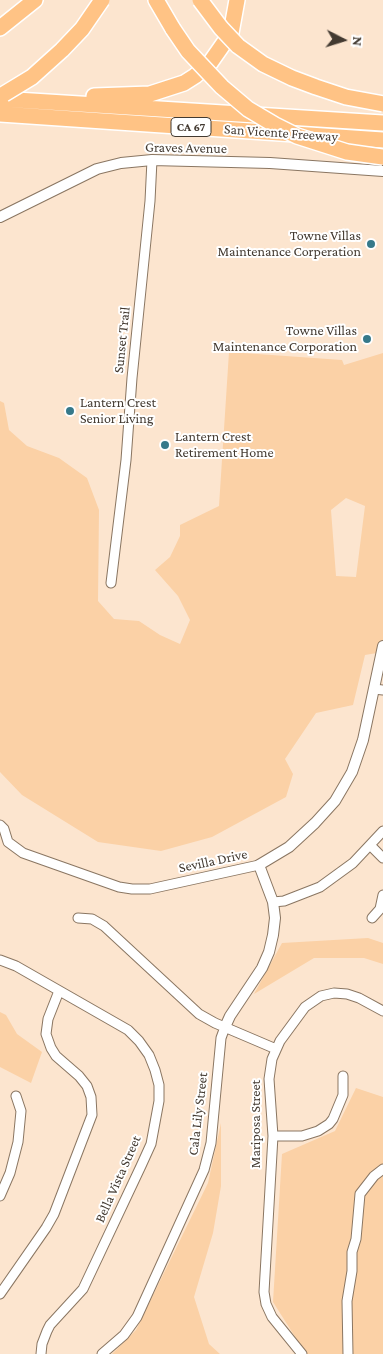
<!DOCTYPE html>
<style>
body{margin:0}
#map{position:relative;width:383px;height:1354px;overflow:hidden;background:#fce5cf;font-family:"Crimson Pro",serif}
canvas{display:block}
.north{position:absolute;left:318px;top:15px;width:50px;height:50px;-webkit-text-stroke:4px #fff;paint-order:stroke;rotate:95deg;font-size:14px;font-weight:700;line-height:20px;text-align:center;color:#433a31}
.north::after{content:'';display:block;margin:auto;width:18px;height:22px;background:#433a31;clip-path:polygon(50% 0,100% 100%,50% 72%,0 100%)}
</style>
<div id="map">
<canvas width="383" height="1354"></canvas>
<div class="north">N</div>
</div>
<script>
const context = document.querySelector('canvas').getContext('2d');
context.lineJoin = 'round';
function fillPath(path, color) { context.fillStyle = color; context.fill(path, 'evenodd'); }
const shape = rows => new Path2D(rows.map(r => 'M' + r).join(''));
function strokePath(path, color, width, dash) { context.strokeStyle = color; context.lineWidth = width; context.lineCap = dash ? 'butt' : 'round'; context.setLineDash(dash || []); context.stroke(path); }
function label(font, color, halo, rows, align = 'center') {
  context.font = font + ' "Crimson Pro",serif'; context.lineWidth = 4; context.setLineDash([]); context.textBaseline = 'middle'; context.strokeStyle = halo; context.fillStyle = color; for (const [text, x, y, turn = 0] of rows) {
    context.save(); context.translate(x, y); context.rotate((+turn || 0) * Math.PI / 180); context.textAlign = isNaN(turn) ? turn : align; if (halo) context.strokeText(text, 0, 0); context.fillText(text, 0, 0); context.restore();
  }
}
fillPath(shape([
 [229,352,342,360,344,365,383,353,383,652,365,655,353,705,316,713,285,759,293,774,286,797,212,837,161,851,98,842,22,795,0,772,0,401,4,403,9,430,27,446,59,458,87,478,99,510,98,601,114,619,139,621,160,635,180,644,190,620,178,596,155,570,170,557,180,536,180,525,219,506],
 [346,498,365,506,356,577,336,576,331,510],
 [368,938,383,943,383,964,364,958,314,958,254,994,282,943],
 [0,1012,6,1015,17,1034,42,1052,31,1083,0,1067],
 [356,1088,383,1097,383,1354,306,1354,273,1302,282,1154,335,1131],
 [221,1123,221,1186,213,1233,194,1297,209,1344,220,1354,112,1354,136,1330,208,1183]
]), '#fbd1a6');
const minor = shape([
 [111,583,126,460,132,378,150,201,152,160],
 [374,689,383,690],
 [0,825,4,829,8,842],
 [8,842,23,853,119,887,132,889,150,889,259,865],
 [370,845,383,858],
 [273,902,284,901,320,887,353,863,383,831],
 [78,918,92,919,104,926,199,1014,215,1023,276,1049],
 [372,918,380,909,383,895],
 [0,960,16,966,128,1030,139,1041,149,1055,155,1070,159,1085,159,1101,151,1144,141,1166,83,1289,50,1325,47,1331,42,1344,41,1354],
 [273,1136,302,1136,318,1131,329,1124,333,1119,343,1095,343,1076],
 [0,1196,10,1173,18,1142,21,1111,16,1096],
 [0,1294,46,1228,54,1214,92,1115,91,1097,87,1086,79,1076,56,1056,51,1048,46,1034,48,1019,59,991],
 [102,1354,124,1335,137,1317,204,1170,211,1143,221,1038,225,1027],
 [302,1354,272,1317,266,1304,264,1292,273,1136,269,1079,272,1059,280,1041,305,1007,321,996,334,993,347,994,359,998,383,1011],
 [348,1354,347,1301,352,1271,352,1252,356,1239,360,1194,374,1176,383,1169]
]);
const tertiary = shape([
 [0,217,97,169,121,163,152,160,270,163,383,171],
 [225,1027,230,1016,262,968,269,952,273,935,275,918,273,902,259,865,289,847,315,823,335,801,352,772,363,740,383,646]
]);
const motorway = shape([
 [156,0,173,29],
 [0,28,35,0],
 [94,96,150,94,184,83,195,76,210,63,231,33,237,0],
 [0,99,383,123],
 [0,114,383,140]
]);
strokePath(minor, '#8a7662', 11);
strokePath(tertiary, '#8a7662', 12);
strokePath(motorway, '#fff', 18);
strokePath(minor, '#fff', 9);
strokePath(tertiary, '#fff', 10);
strokePath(motorway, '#ffc385', 15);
const motorwayBridge = shape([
 [200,0,221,28,238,46,263,64,292,78,316,87,346,97,383,104],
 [173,29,188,51,222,87,248,109,275,125,297,136,347,152,383,157],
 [4,94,32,77,62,50,82,29,102,0]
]);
strokePath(motorwayBridge, '#fff', 18, []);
strokePath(motorwayBridge, '#ffc385', 15);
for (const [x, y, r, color] of [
 [371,244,5,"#36798a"],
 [367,339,5,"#36798a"],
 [70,411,5,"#36798a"],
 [165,445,5,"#36798a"]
]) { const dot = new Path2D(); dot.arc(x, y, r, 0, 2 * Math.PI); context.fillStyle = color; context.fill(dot); strokePath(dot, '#fff', 2); }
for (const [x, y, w] of [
 [191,127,40]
]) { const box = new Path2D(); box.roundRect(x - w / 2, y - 9.5, w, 19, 4); context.fillStyle = '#fff'; context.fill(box); strokePath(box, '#433a31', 1); }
label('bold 12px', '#433a31', null, [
 ["CA 67",191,127]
]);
label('14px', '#433a31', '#fff', [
 ["San Vicente Freeway",281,133,4],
 ["Graves Avenue",186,148,1],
 ["Sunset Trail",122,340,-84],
 ["Sevilla Drive",213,861,-12],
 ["Cala Lily Street",198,1114,-83],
 ["Mariposa Street",256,1124,-90],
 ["Bella Vista Street",118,1179,-66]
]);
label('14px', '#433a31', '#fff', [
 ["Towne Villas",361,236],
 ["Maintenance Corperation",361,252],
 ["Towne Villas",357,331],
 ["Maintenance Corporation",357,347],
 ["Lantern Crest",80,403,"left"],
 ["Senior Living",80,419,"left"],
 ["Lantern Crest",175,437,"left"],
 ["Retirement Home",175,453,"left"]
], 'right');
</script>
